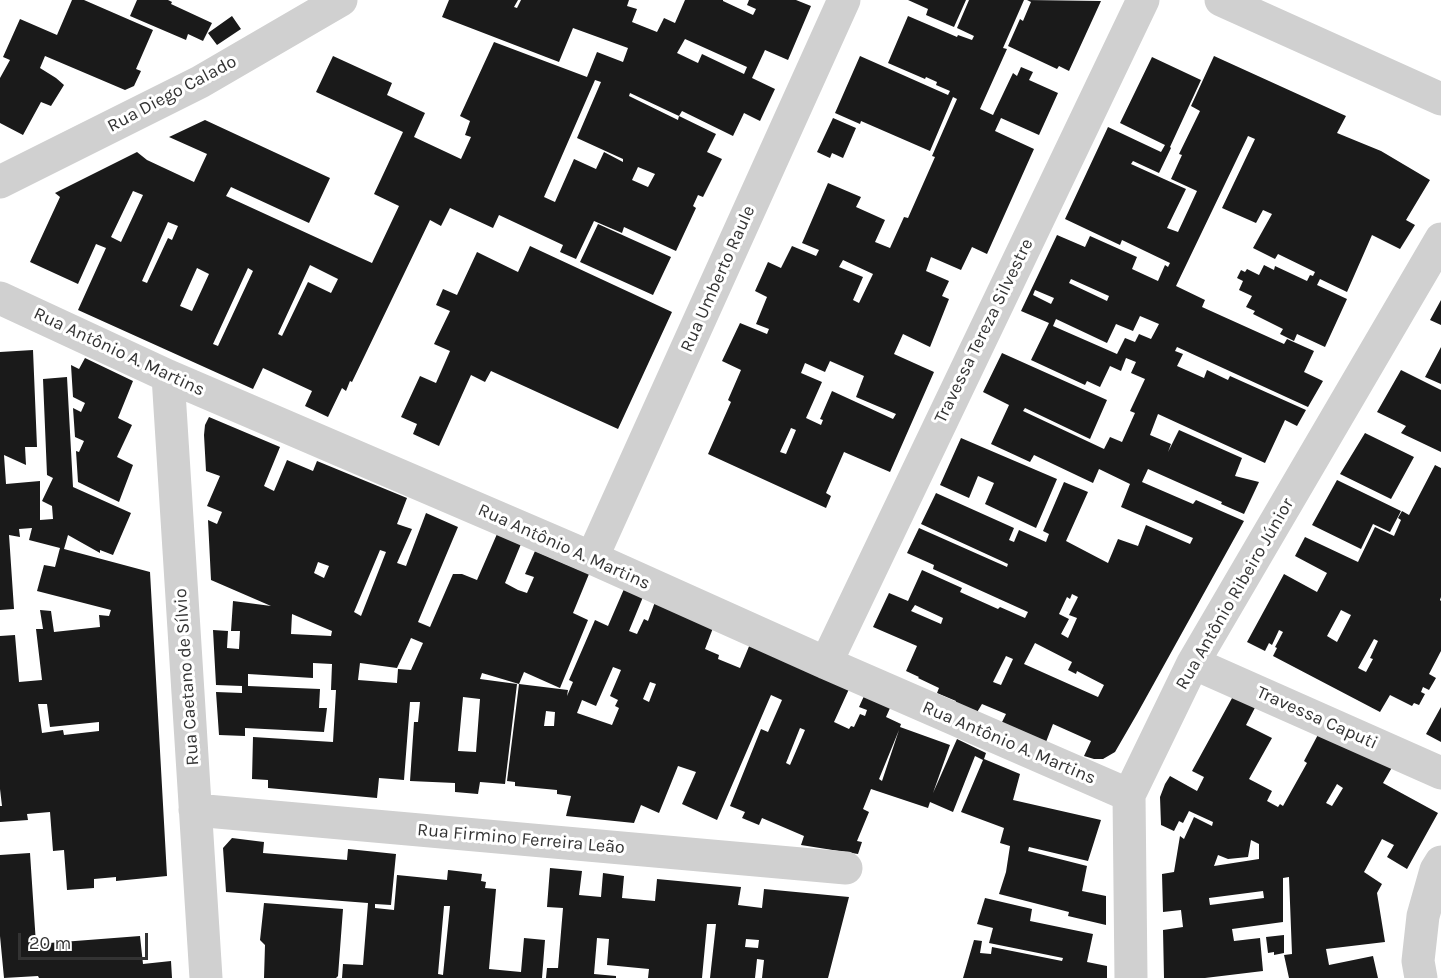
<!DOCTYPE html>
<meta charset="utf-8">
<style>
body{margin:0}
#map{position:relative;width:1441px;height:978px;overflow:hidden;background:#fff;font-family:Karla,sans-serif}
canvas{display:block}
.scale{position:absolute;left:18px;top:933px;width:130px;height:27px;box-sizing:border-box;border:3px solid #333;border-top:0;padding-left:8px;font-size:18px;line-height:21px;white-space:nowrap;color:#333;-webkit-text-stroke:4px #fff;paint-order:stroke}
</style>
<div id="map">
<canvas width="1441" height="978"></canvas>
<div class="scale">20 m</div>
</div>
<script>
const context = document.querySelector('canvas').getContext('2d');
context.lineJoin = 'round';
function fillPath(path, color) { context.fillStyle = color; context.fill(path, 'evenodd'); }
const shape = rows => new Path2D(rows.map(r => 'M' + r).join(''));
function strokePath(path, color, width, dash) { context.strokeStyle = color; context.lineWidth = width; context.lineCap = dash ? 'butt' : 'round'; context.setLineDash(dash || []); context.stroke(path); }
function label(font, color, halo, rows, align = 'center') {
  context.font = font + ' Karla,sans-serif'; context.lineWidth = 6; context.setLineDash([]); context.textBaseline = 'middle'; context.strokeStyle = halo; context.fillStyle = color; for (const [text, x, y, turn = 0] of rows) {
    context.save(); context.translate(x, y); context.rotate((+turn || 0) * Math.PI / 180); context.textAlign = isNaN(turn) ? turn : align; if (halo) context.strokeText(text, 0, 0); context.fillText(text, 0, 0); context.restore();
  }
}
fillPath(shape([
 [72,0,84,0,153,30,136,69,141,71,134,86,125,90,45,56,40,68,56,78,64,85,51,106,41,102,23,135,0,123,0,78,10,60,3,57,20,19,57,35],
 [137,0,168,0,172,2,171,4,212,23,203,41,188,34,186,40,130,16],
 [449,0,518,0,514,7,517,8,521,0,629,0,627,6,637,9,632,22,657,32,664,18,675,23,685,0,723,0,723,1,753,15,756,9,747,5,749,0,796,0,811,6,788,60,765,50,752,78,775,89,760,121,744,113,733,136,682,111,679,116,630,93,629,96,678,120,679,116,716,134,707,152,722,159,703,197,698,195,693,206,696,208,676,251,624,227,622,233,594,221,576,259,560,252,563,245,499,215,493,228,450,208,441,226,430,220,352,382,350,381,346,391,342,388,328,417,305,406,312,391,263,368,253,389,78,310,106,248,96,244,78,284,30,262,60,197,55,193,137,152,147,160,194,182,207,154,169,137,205,120,330,178,309,223,231,187,226,196,372,263,399,206,374,194,403,132,316,92,333,56,392,83,387,95,425,113,414,137,461,159,471,137,465,135,470,121,460,116,494,42,587,77,597,52,623,62,628,48,573,28,559,62,442,17],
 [685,39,747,67,744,74,702,54,698,63,677,53],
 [595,80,601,82,577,138,623,159,623,162,604,152,596,169,574,159,555,202,544,197],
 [638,167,655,174,648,187,632,180],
 [133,191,143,195,121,242,111,237],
 [168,222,178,226,172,240,168,238,147,283,142,281],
 [310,265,338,279,331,293,308,282,282,336,278,334],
 [197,268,209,274,192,311,180,306],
 [248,268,253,271,218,346,213,344],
 [908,0,966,0,954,27,926,15,928,9],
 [969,0,1024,0,1003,48,1007,49,980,109,993,115,1013,73,1017,76,1021,67,1033,72,1029,80,1058,93,1039,135,1001,118,995,131,1034,149,987,254,972,247,961,270,931,257,926,271,949,281,942,296,949,299,930,347,903,334,894,354,934,372,890,472,844,452,826,493,831,496,826,508,708,454,731,402,728,400,741,370,722,361,740,323,767,334,769,329,756,324,767,297,755,291,768,262,781,268,792,246,816,256,819,250,802,243,828,183,861,197,856,207,885,220,875,242,890,248,904,217,908,218,935,157,932,156,957,99,953,97,930,151,861,121,860,124,835,113,860,56,948,95,950,91,936,85,937,82,926,77,925,79,888,63,908,16,957,37,958,35,972,40,974,36,957,28],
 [843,260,873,274,859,303,853,300,863,277,839,267],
 [830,361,864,376,856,397,896,414,893,419,832,391,820,419,823,420,821,425,806,418,822,382,801,373,805,363,825,372],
 [791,428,796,430,786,454,780,452],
 [1027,0,1101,1,1069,71,1059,66,1057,69,1008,46,1020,19,1023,21,1031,2],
 [232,16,241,29,217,45,208,33],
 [1214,56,1346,116,1337,133,1381,151,1430,180,1406,220,1415,225,1400,249,1372,235,1347,292,1320,279,1317,285,1347,299,1325,347,1297,334,1294,341,1280,334,1283,329,1253,314,1255,311,1246,307,1252,296,1239,290,1243,281,1237,278,1241,270,1245,272,1247,269,1259,275,1264,265,1274,270,1275,266,1307,281,1310,275,1313,276,1315,272,1278,254,1275,259,1253,248,1272,214,1263,210,1256,223,1222,208,1255,139,1248,136,1176,286,1205,300,1202,307,1284,344,1287,339,1314,351,1304,372,1323,381,1308,407,1177,347,1175,351,1183,354,1177,366,1204,378,1207,370,1228,380,1230,376,1306,410,1297,426,1285,420,1265,463,1158,414,1150,435,1171,444,1168,452,1179,430,1242,458,1235,476,1259,482,1244,514,1221,504,1222,502,1148,469,1142,482,1193,504,1196,500,1244,521,1137,714,1115,752,1103,759,1094,759,1084,756,1091,741,1053,724,1046,742,1001,724,1006,714,982,704,976,714,954,706,956,701,937,693,939,688,918,678,919,677,906,671,917,646,873,627,889,593,908,601,922,570,962,588,960,592,998,609,1000,607,1025,618,1028,612,933,569,934,565,907,553,919,528,1007,567,1008,564,921,524,936,493,1014,528,1009,540,1014,542,1019,530,1046,542,1049,534,1043,531,1064,482,1088,492,1066,541,1108,563,1118,539,1138,546,1146,525,1190,544,1193,538,1121,507,1130,484,1099,469,1093,483,1034,455,1030,462,991,444,1009,405,983,392,1002,353,1107,400,1090,439,1025,408,1023,411,1104,449,1110,437,1122,442,1135,413,1130,411,1145,379,1131,373,1136,362,1126,358,1121,371,1110,366,1100,387,1087,381,1085,385,1031,360,1049,323,1021,311,1057,235,1085,247,1090,236,1137,257,1132,269,1158,281,1165,265,1168,267,1170,263,1122,240,1120,245,1065,219,1108,127,1161,152,1165,145,1120,123,1152,57,1201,80,1170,147,1171,148,1159,173,1133,161,1131,164,1186,189,1167,228,1178,232,1197,191,1171,179,1182,155,1179,154,1200,111,1191,106],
 [1071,279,1109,296,1107,301,1069,283],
 [1035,290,1054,298,1051,304,1033,295],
 [1140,316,1159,324,1151,339,1139,334,1135,342,1125,338,1117,354,1053,326,1056,319,1107,343,1116,324,1133,331],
 [1072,594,1078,597,1069,615,1077,618,1068,638,1061,634,1069,619,1059,614,1067,597,1070,599],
 [915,605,943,618,941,624,911,611],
 [1035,643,1072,662,1068,670,1076,674,1077,671,1104,685,1098,697,1024,664],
 [1006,656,1013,659,1001,685,993,682],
 [833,118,856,128,843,158,832,153,830,158,817,152],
 [598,224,671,257,653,295,580,262],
 [530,246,672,312,618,429,491,371,485,382,471,375,439,446,413,434,417,424,401,417,420,376,436,383,450,351,434,344,450,311,436,305,443,289,457,295,477,252,518,272],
 [1441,300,1441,325,1430,320],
 [1441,347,1441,384,1425,377],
 [33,350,37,447,25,447,26,465,4,455,6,484,40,481,40,520,53,519,52,506,42,501,53,478,47,475,43,379,67,377,73,487,131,513,113,555,100,550,100,553,68,535,64,549,150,572,167,876,116,881,116,877,94,879,94,888,67,890,64,850,53,851,50,812,27,814,28,820,0,822,0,806,2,806,0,789,0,636,15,635,19,682,42,680,36,629,43,629,40,610,51,611,54,632,100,627,99,615,109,616,111,610,37,591,44,565,55,567,60,548,29,540,32,528,19,529,20,537,9,535,14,609,0,610,0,352],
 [38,704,47,704,50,727,99,722,99,731,64,735,63,730,42,733],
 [85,358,133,381,118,418,132,425,117,457,133,465,119,502,78,482,76,451,79,452,84,441,75,437,73,408,81,412,85,403,73,397,71,365,79,369],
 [1401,370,1441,390,1441,452,1401,433,1406,426,1377,412],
 [209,417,280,447,264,486,274,491,287,460,313,471,317,461,407,498,397,524,412,529,397,563,406,566,426,513,458,527,418,622,430,627,453,574,462,574,477,580,497,534,521,544,505,583,518,590,527,593,534,577,525,574,535,551,589,574,573,613,588,620,560,688,524,672,519,684,482,673,480,679,517,684,505,784,480,782,478,794,455,792,455,783,410,781,414,722,418,722,420,702,410,702,404,780,379,778,377,798,268,788,268,780,252,779,253,737,333,742,336,690,331,690,332,664,313,663,313,678,248,674,248,686,320,689,319,708,327,708,324,732,245,728,245,736,219,735,216,692,242,693,242,686,216,685,213,630,228,631,227,648,239,649,240,631,231,631,233,601,271,606,211,580,208,520,217,524,222,512,207,506,220,476,206,471,204,435,205,425],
 [380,550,386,552,361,616,354,612],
 [318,562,329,566,324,578,314,573],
 [292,614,332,631,331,636,291,634],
 [411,638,423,643,411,670,398,669,397,683,358,680,360,663,397,668],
 [463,697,480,699,476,752,458,751],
 [1365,433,1414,457,1391,499,1340,474],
 [961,438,1057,479,1036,528,985,504,994,483,978,476,969,498,940,485],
 [1435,465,1441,468,1441,597,1440,600,1441,601,1441,651,1429,674,1436,678,1429,690,1423,687,1421,692,1425,694,1419,705,1414,703,1412,706,1390,695,1380,712,1273,656,1277,648,1275,647,1283,632,1279,630,1272,645,1269,643,1265,651,1247,642,1284,574,1317,592,1327,573,1295,556,1305,537,1358,562,1375,527,1394,536,1401,520,1398,518,1402,511,1409,515],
 [1341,610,1351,615,1337,642,1327,636],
 [1374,639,1378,641,1370,658,1373,659,1366,672,1358,668],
 [1337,480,1401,511,1390,532,1373,524,1361,549,1312,525],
 [624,589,643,597,629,631,637,634,644,619,648,621,655,602,713,628,705,649,719,655,718,659,740,668,750,644,849,689,834,722,849,729,851,726,854,727,860,714,865,716,867,710,859,707,864,696,890,708,886,717,901,724,900,727,950,745,933,793,957,739,986,753,984,759,1020,774,1013,800,1101,820,1088,861,1029,847,1028,851,1087,866,1082,891,1106,896,1106,925,1068,916,1069,912,999,894,1006,872,1010,846,1000,843,1004,828,961,812,983,760,975,756,953,812,930,802,928,808,871,789,863,809,869,812,857,841,862,842,858,854,801,845,804,836,762,818,759,825,742,818,745,812,730,806,761,729,768,732,782,700,771,695,717,820,682,804,696,772,678,766,659,813,641,805,634,823,566,816,571,796,557,794,557,790,515,786,515,782,507,781,519,684,568,690,567,696,573,682,569,680,595,620,608,626],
 [613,667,621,670,610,696,618,700,615,706,619,708,612,725,577,713,582,700,596,706],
 [650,682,656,684,649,702,643,699],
 [546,711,555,712,554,726,544,726],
 [800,728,805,730,790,765,786,763],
 [899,730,882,781,879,779],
 [1237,689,1259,700,1246,725,1272,738,1249,779,1272,791,1267,801,1278,807,1280,804,1283,806,1307,763,1304,761,1321,729,1394,764,1383,783,1438,813,1407,869,1387,857,1394,845,1382,839,1364,872,1382,884,1377,893,1385,942,1326,949,1329,965,1373,956,1378,978,1289,978,1284,955,1292,954,1289,877,1283,878,1283,922,1232,929,1234,941,1260,938,1263,971,1205,978,1164,978,1163,930,1183,927,1181,910,1163,912,1162,874,1174,872,1180,836,1184,839,1194,817,1212,826,1213,822,1189,811,1183,823,1179,821,1174,831,1161,825,1160,797,1165,784,1170,776,1197,791,1204,777,1192,771],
 [1337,784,1343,788,1332,806,1326,803],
 [1251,840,1259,844,1259,859,1214,866,1218,855,1228,859,1248,857],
 [1263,891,1264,898,1210,905,1209,898],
 [1441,707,1441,742,1426,734],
 [232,838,264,842,263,853,347,860,348,849,396,854,391,905,375,904,375,908,394,910,397,875,447,880,448,870,482,874,481,881,486,882,485,888,496,889,489,969,521,972,524,938,545,940,542,978,342,978,343,964,363,965,368,903,226,892,223,848],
 [444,906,450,906,443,975,438,974],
 [30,853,36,944,140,936,143,964,171,961,172,978,39,978,38,976,4,978,0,936,0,855],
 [550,868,582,871,579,895,601,897,603,873,624,876,622,898,655,901,657,879,741,887,738,905,762,908,764,889,849,897,828,978,762,978,764,960,757,959,755,978,710,978,716,924,707,924,702,978,648,978,649,969,607,965,609,939,597,938,594,974,616,976,616,978,546,978,547,968,558,968,563,908,547,907],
 [746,939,759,940,758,948,745,947],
 [985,898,1032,909,1030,921,1093,934,1087,962,1107,966,1107,978,963,978,974,940,982,941,980,953,991,954,992,947,1062,961,1063,958,989,943,993,928,977,924],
 [264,903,343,909,338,976,336,978,264,978,265,945,260,940],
 [1284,935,1284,953,1274,955,1274,952,1268,953,1266,937]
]), '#1a1a1a');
strokePath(shape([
 [1221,0,1441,99],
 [0,182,200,82,341,0],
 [0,298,168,376,592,558,826,663,1129,795],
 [168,376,206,978],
 [592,558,844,0],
 [826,663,1143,0],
 [1193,663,1441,773],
 [195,810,846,868],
 [1131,978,1129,795,1193,663,1441,239],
 [1421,978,1418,961,1423,916,1436,870,1441,862]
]), '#d0d0d0', 33);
label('18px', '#333', '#fff', [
 ["Rua Diego Calado",172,94,-28],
 ["Rua Umberto Raule",718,279,-66],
 ["Travessa Tereza Silvestre",984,331,-64],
 ["Rua Antônio A. Martins",119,352,25],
 ["Rua Antônio A. Martins",564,547,24],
 ["Rua Antônio Ribeiro Júnior",1235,594,-60],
 ["Rua Caetano de Sílvio",187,677,-94],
 ["Travessa Caputi",1317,718,24],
 ["Rua Antônio A. Martins",1009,743,23],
 ["Rua Firmino Ferreira Leão",521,839,5]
]);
</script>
